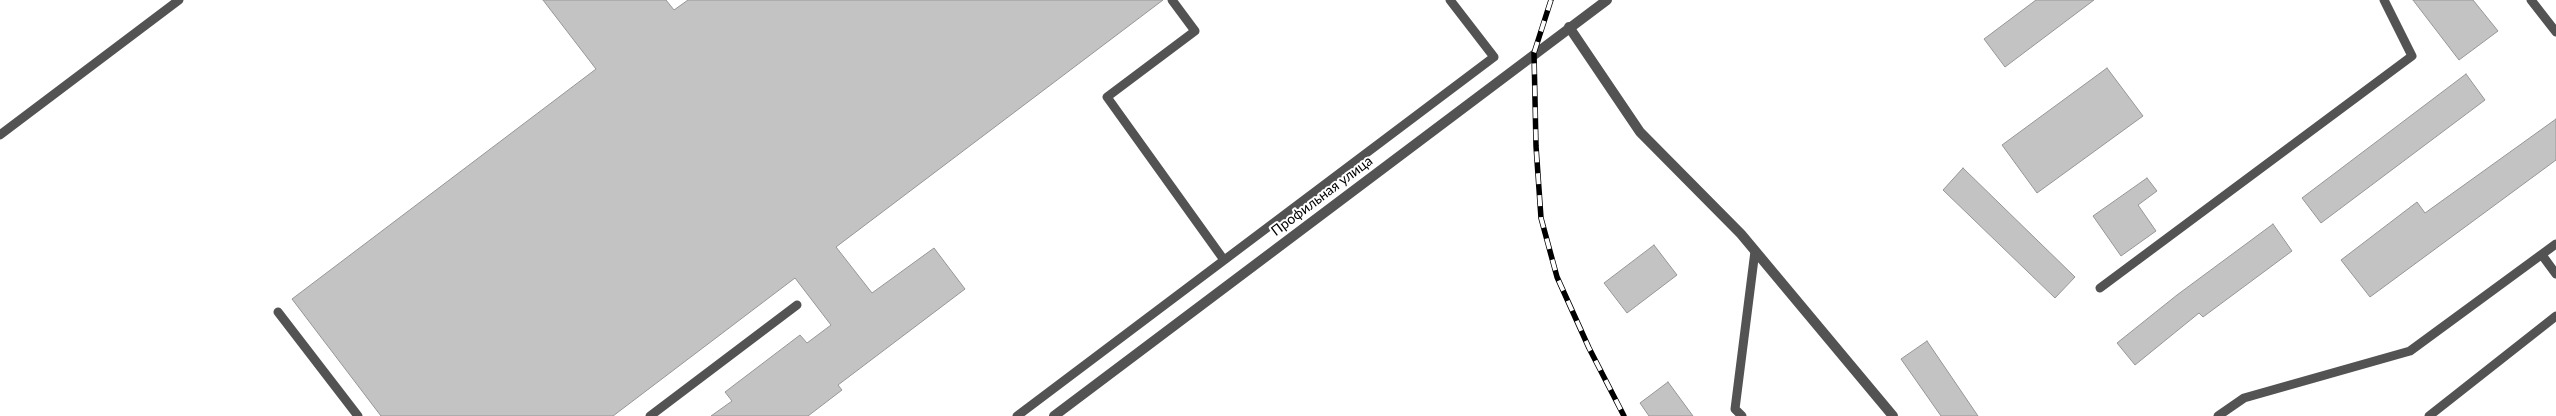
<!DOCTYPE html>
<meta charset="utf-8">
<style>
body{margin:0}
canvas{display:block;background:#fff}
</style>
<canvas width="2556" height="416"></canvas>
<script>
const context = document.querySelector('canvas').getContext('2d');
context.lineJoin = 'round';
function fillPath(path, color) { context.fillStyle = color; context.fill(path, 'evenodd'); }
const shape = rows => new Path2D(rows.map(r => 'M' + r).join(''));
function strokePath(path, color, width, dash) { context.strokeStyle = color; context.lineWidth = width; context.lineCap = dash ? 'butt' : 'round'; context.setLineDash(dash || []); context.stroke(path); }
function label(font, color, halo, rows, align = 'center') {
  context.font = font + ' Lato,sans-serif'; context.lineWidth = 4; context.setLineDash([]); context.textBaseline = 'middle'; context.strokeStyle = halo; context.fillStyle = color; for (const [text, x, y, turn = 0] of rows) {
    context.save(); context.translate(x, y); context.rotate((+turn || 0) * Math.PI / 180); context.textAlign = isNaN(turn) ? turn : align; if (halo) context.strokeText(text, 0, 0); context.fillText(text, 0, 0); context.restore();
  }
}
const building = shape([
 [543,0,666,0,674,10,688,0,1163,0,836,247,872,293,934,248,965,289,838,385,842,390,808,416,711,416,732,401,725,392,800,335,807,343,831,325,795,278,613,416,381,416,292,299,596,69,543,0],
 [2036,0,2094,0,2005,67,1984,39,2036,0],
 [2413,0,2473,0,2498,31,2459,60,2413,0],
 [2107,68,2143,116,2037,193,2002,145,2107,68],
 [2466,74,2485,100,2321,223,2302,198,2466,74],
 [2556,119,2556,160,2370,297,2341,260,2417,202,2425,213,2556,119],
 [1963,168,2075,277,2055,298,1943,190,1963,168],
 [2147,178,2157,191,2138,205,2156,231,2121,256,2093,216,2147,178],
 [2273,224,2292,251,2203,317,2199,313,2135,365,2117,343,2177,295,2273,224],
 [1654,245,1677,275,1627,313,1604,283,1654,245],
 [1927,341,1978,416,1941,416,1901,359,1927,341],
 [1668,382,1693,416,1649,416,1640,403,1668,382]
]);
fillPath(building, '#c3c3c3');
strokePath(building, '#979797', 1);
strokePath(shape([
 [1172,0,1195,31,1107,97,1224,260],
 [2531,0,2556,32],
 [0,135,179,0],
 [2542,255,2556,274],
 [2100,288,2412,56,2384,0],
 [278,312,358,416],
 [650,416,797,305],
 [1017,416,1494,57,1450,0],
 [1742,416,1735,409,1755,251],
 [2218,416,2244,398,2410,351,2556,244],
 [2429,416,2556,316]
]), '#535353', 9);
strokePath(shape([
 [1569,27,1640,132,1741,234,1893,416]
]), '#535353', 10);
strokePath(shape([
 [1054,416,1607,0]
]), '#535353', 10);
const rail = shape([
 [1551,0,1534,53,1536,146,1541,218,1557,277,1589,348,1624,416]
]);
strokePath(rail, '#000', 5.5);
strokePath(rail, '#fff', 4, [11]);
label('14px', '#000', '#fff', [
 ["Профильная улица",1322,196,-37]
]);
</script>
